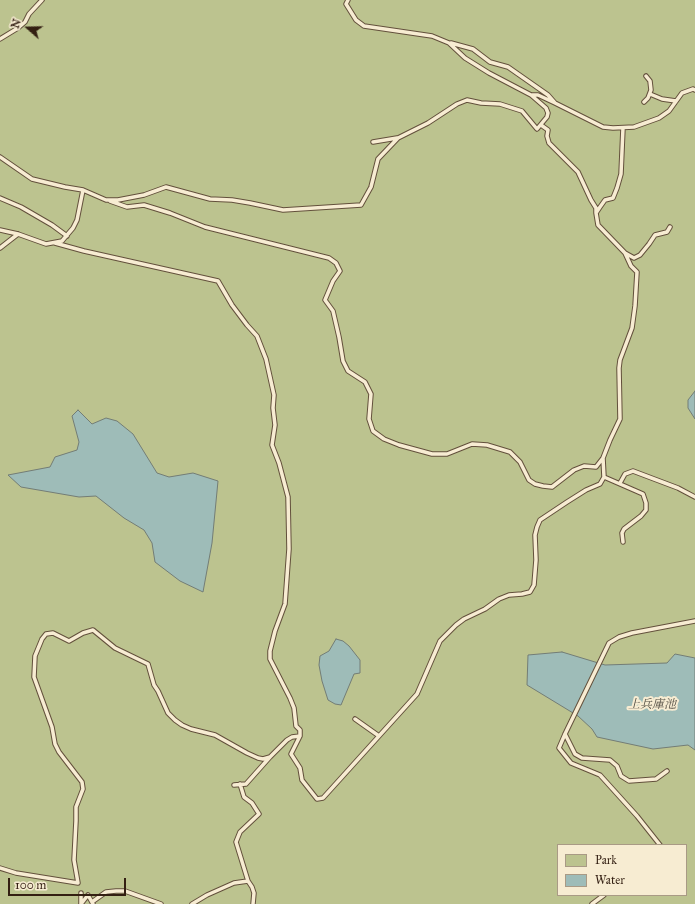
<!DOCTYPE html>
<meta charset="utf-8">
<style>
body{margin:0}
#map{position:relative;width:695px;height:904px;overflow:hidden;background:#f2e2b9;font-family:"IM FELL Great Primer",serif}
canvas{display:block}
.legend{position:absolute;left:557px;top:844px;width:130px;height:52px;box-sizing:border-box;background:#f7ecd2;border:1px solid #a99a85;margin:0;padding:5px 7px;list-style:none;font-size:12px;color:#331f12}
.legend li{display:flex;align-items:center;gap:8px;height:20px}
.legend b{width:20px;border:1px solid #a99a85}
.north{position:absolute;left:8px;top:8px;width:40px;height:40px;-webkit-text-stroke:3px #f7ecd2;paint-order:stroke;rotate:290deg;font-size:11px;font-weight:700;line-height:16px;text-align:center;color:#331f12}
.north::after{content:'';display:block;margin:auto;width:14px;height:18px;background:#331f12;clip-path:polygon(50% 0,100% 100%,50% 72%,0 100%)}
.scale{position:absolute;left:8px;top:878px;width:118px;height:18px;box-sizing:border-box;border:2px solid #331f12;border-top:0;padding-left:5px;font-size:12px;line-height:14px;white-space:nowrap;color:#331f12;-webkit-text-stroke:3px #f7ecd2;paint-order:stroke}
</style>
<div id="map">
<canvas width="695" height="904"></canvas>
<ul class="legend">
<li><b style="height:11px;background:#bcc38f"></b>Park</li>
<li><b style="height:11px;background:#9ebcb8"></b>Water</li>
</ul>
<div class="north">N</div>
<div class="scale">100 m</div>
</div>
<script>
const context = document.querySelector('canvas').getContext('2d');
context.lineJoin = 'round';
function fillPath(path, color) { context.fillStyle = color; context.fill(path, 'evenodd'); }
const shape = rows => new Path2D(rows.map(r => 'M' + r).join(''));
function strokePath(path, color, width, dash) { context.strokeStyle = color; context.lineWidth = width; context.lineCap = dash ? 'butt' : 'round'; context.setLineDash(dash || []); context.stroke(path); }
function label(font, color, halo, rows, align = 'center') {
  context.font = font + ' "IM FELL Great Primer","Noto Serif JP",serif'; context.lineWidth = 4; context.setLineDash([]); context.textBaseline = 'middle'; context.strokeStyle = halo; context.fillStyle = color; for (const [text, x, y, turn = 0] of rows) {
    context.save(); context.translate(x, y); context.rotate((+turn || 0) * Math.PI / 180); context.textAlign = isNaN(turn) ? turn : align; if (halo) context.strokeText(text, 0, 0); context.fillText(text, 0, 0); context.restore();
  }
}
fillPath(shape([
 [0,0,695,0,695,904,0,904],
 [558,845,686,845,686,895,558,895]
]), '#bcc38f');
const water = shape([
 [695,391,695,419,688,408,688,400,695,391],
 [78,410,92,424,106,418,117,421,133,434,157,473,169,477,193,473,218,481,212,543,203,592,180,581,155,562,152,543,144,530,124,518,96,496,79,497,21,487,8,475,50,467,55,457,77,450,79,442,72,416,78,410],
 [336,639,343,641,349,646,360,660,360,673,354,674,341,705,335,704,328,700,322,681,319,665,320,656,329,651,336,639],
 [562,652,605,665,667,663,675,654,695,658,695,750,688,745,653,749,597,737,592,729,578,716,527,685,528,655,562,652]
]);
fillPath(water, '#9ebcb8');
strokePath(water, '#737d76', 1);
const lane = shape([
 [0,39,18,28,25,22,29,14,42,0],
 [451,43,473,49,490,62,508,67,548,95,555,103,538,95,532,95],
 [650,94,662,99,676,101],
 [644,102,648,98,651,90,650,81,646,76],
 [555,103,603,127,613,128,634,127,659,118,669,111,682,93,693,89,695,90],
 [541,125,548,130,547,136,549,143,578,172,591,200,596,208,596,213],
 [373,142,397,138],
 [0,157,32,179,65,187,83,190],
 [0,198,21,207,52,225,67,236],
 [110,201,127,207,144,205,170,213,205,227,329,258,336,263,340,271,333,281,325,300,333,311,339,337,343,361,348,371,365,382,371,394,369,419,373,431,384,439,399,445,432,454,447,454,472,444,487,445,510,452,520,462,529,480,535,484,543,486,552,487,574,470,584,466,596,467,603,458],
 [0,230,18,234,46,244,62,241,73,228,77,220,83,190,106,200,118,200,144,195,166,187,210,199,232,200,250,203,283,210,361,205,371,187,378,159,398,138,428,123,457,104,467,100,481,103,500,104,522,111,537,129,547,117,548,113,546,108,531,95,489,73,465,58,449,43,432,36,364,26,356,20,346,4,348,0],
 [55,243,84,251,218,281,232,305,247,325,257,336,266,359,274,395,273,408,275,425,272,445,279,463,288,497,289,549,285,604,275,631,270,651,270,659,290,698,294,708,296,726,300,730,300,736,291,754,300,768,302,780,317,799,323,798,417,694,440,641,456,625,464,619,485,609,499,599,509,595,522,594,530,592,534,585,536,560,535,535,537,527,540,520,567,502,586,490,600,484,604,477,603,458,610,440,620,419,619,368,620,360,632,328,635,306,637,272,631,266,625,253,598,225,596,213,600,207,605,200,613,198,617,188,621,174,623,128],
 [0,248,18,234],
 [625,253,634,258,640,255,649,244,655,235,667,232,670,227],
 [604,477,643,494,646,503,646,510,641,516,624,529,622,533,623,542],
 [620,483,625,474,633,471,678,488,695,497],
 [355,719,379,736],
 [565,734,575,754,582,758,610,760,617,766,621,776,629,781,656,779,667,771],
 [240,784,244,797,252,803,259,814,240,832,236,842,248,881],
 [234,785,246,784,270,757,287,740,292,737,300,736],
 [660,845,637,816,600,775,571,763,559,748,565,734,609,643,619,637,632,633,695,621],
 [0,868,16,873,78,883,74,860,76,821,76,807,83,789,82,782,59,752,55,744,52,727,34,677,35,656,42,639,46,634,53,633,69,641,83,633,93,630,115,648,148,664,154,685,158,691,168,713,175,720,182,725,191,729,215,735,247,753,258,758,263,759,270,757],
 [81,893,81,904],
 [92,902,106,892,116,891,125,891,161,904],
 [81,904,88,895,93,904],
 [192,904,207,895,234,883,248,881,252,887,254,893,253,904],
 [592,904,604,895]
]);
strokePath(lane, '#63503c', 5.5);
strokePath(lane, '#f7ecd2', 3.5);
label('italic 12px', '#534e44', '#f7ecd2', [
 ["上兵庫池",652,705]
]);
</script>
